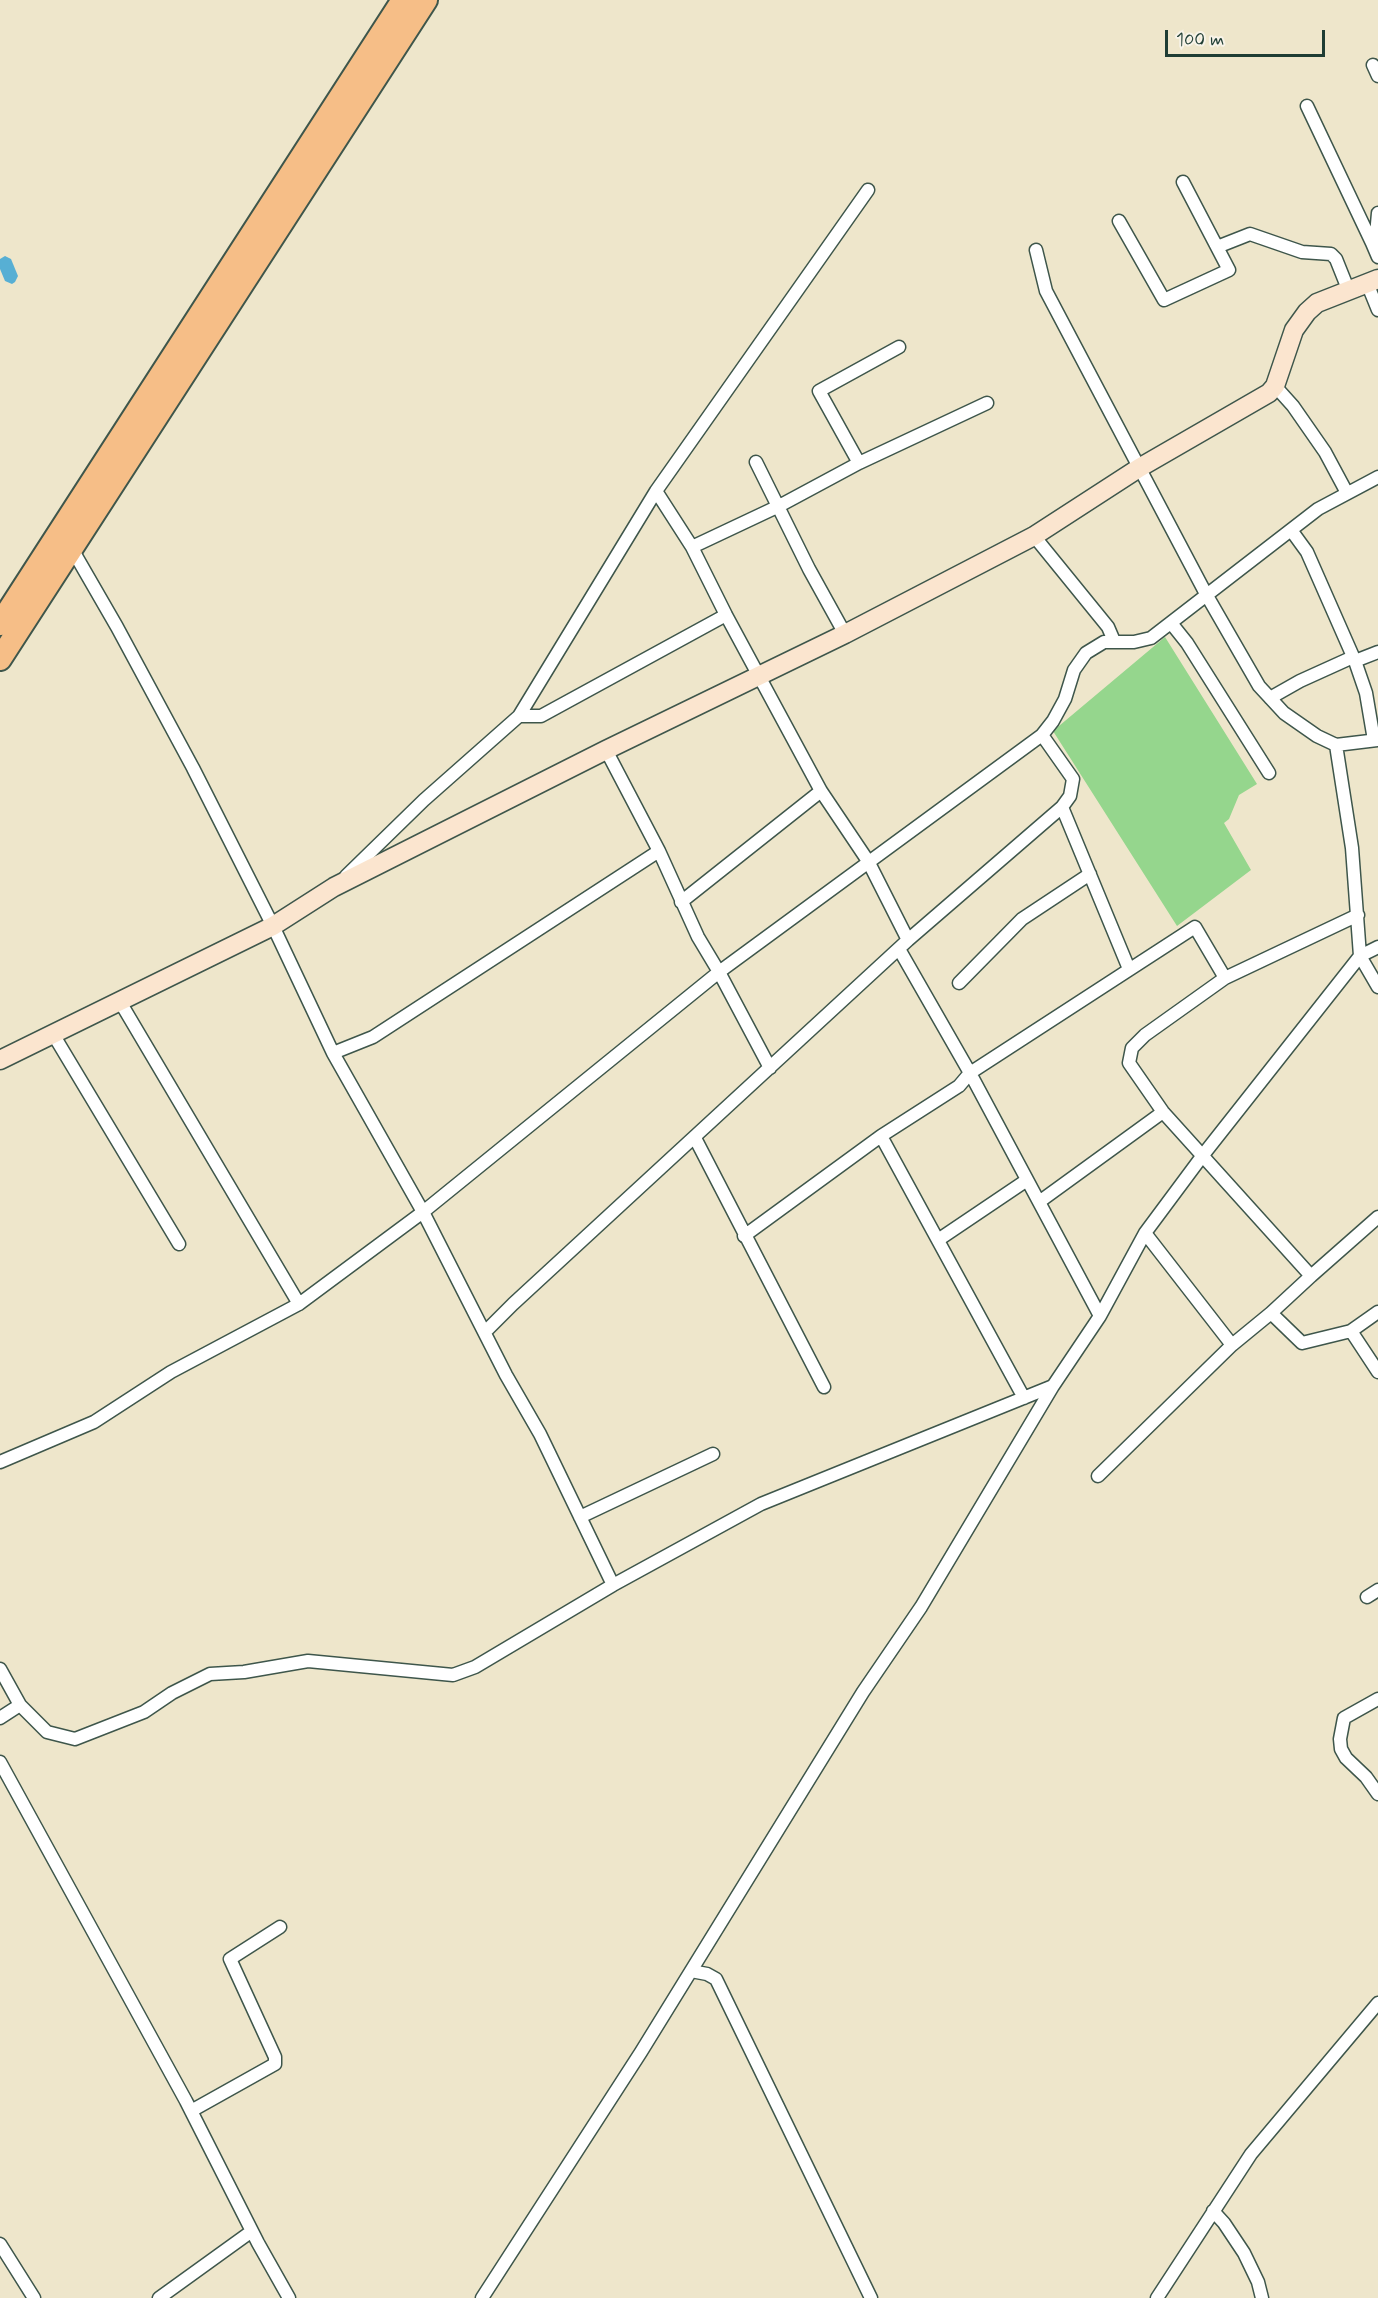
<!DOCTYPE html>
<style>
body{margin:0}
#map{position:relative;width:1378px;height:2298px;overflow:hidden;background:#eee6cb;font-family:Mynerve,sans-serif}
canvas{display:block}
.scale{position:absolute;left:1165px;top:30px;width:160px;height:27px;box-sizing:border-box;border:3px solid #1f3d34;border-top:0;padding-left:8px;font-size:18px;line-height:21px;white-space:nowrap;color:#1f3d34;-webkit-text-stroke:4px #f7f3e8;paint-order:stroke}
</style>
<div id="map">
<canvas width="1378" height="2298"></canvas>
<div class="scale">100 m</div>
</div>
<script>
const context = document.querySelector('canvas').getContext('2d');
context.lineJoin = 'round';
function fillPath(path, color) { context.fillStyle = color; context.fill(path, 'evenodd'); }
const shape = rows => new Path2D(rows.map(r => 'M' + r).join(''));
function strokePath(path, color, width, dash) { context.strokeStyle = color; context.lineWidth = width; context.lineCap = dash ? 'butt' : 'round'; context.setLineDash(dash || []); context.stroke(path); }
fillPath(shape([
 [1165,637,1257,784,1239,795,1229,819,1224,823,1251,870,1177,926,1053,731]
]), '#95d68d');
fillPath(shape([
 [5,256,11,259,18,276,15,282,12,284,5,281,0,269,0,259]
]), '#57afd4');
const street = shape([
 [1373,65,1378,76],
 [1307,106,1372,243],
 [1378,213,1376,235,1372,243,1378,257],
 [1119,221,1164,300,1229,270,1183,182],
 [1217,247,1250,234,1302,252,1331,254,1336,259,1348,289],
 [1036,250,1046,291,1206,594,1259,686,1284,713,1317,736,1336,745,1378,740],
 [1367,283,1378,310],
 [1275,386,1293,406,1325,452,1347,493],
 [756,462,809,569,845,634],
 [859,463,819,391,899,347],
 [656,491,692,547,726,615,821,791,868,861,908,940],
 [1291,530,1307,552,1355,661,1366,693,1374,740],
 [1034,536,1108,627,1114,641],
 [692,547,779,506,859,463,987,403],
 [72,549,117,627,193,768,273,926,333,1053,423,1212,506,1375,540,1434,613,1585],
 [1171,623,1187,643,1269,773],
 [1355,661,1378,652],
 [1270,698,1300,681,1353,657],
 [519,716,541,716,726,615],
 [1042,735,1053,721,1065,699,1074,670,1086,653,1104,642,1134,642,1151,638,1318,509,1378,477],
 [1336,745,1352,848,1360,956,1378,987],
 [606,750,659,851,698,937,719,972,770,1068],
 [1062,807,1129,969],
 [346,876,424,800,519,716,656,491,868,190],
 [681,902,821,791],
 [899,949,970,1073,1100,1316],
 [1225,978,1145,1035,1132,1048,1129,1063,1163,1112,1311,1276,1378,1217],
 [959,983,1022,919,1090,874],
 [119,1000,299,1304],
 [53,1034,179,1244],
 [333,1053,373,1037,659,851],
 [881,1136,1024,1398],
 [695,1138,824,1387],
 [1039,1202,1163,1112],
 [1145,1233,1232,1345,1271,1313,1302,1343,1351,1331,1378,1372],
 [744,1236,881,1136,959,1086,970,1073,1195,927,1225,978,1358,915],
 [938,1240,1027,1180],
 [1271,1313,1311,1276],
 [1351,1331,1378,1312],
 [0,1462,94,1422,171,1372,299,1304,423,1212,719,972,1042,735,1073,779,1070,796,1062,807,908,940,513,1304,485,1332],
 [1098,1476,1232,1345],
 [580,1517,713,1454],
 [1367,1597,1378,1590],
 [0,1669,20,1705,47,1732,75,1739,144,1712,172,1693,210,1674,244,1672,308,1661,453,1675,475,1667,613,1585,761,1504,1053,1386],
 [1378,1699,1344,1718,1340,1739,1341,1749,1346,1758,1366,1777,1378,1794],
 [0,1718,20,1705],
 [0,1762,186,2101,258,2243,289,2298],
 [691,1971,707,1974,716,1979,871,2298],
 [191,2111,275,2064,275,2057,230,1959,280,1927],
 [1213,2211,1224,2223,1244,2253,1258,2282,1262,2298],
 [0,2244,34,2298],
 [159,2298,252,2231],
 [482,2298,641,2052,863,1692,921,1607,1053,1386,1100,1316,1145,1233,1203,1155,1360,956,1378,947],
 [1157,2298,1251,2154,1378,2003]
]);
const secondary = shape([
 [0,1060,273,926,334,887,606,750,845,634,1034,536,1139,468,1269,393,1275,386,1294,330,1307,312,1317,303,1378,279]
]);
const highway = shape([
 [0,624,403,0],
 [0,659,426,0]
]);
strokePath(street, '#3e564b', 15);
strokePath(secondary, '#3e564b', 21);
strokePath(highway, '#3e564b', 26);
strokePath(street, '#fff', 12);
strokePath(secondary, '#fbe5cf', 18);
strokePath(highway, '#f6be87', 22);
</script>
